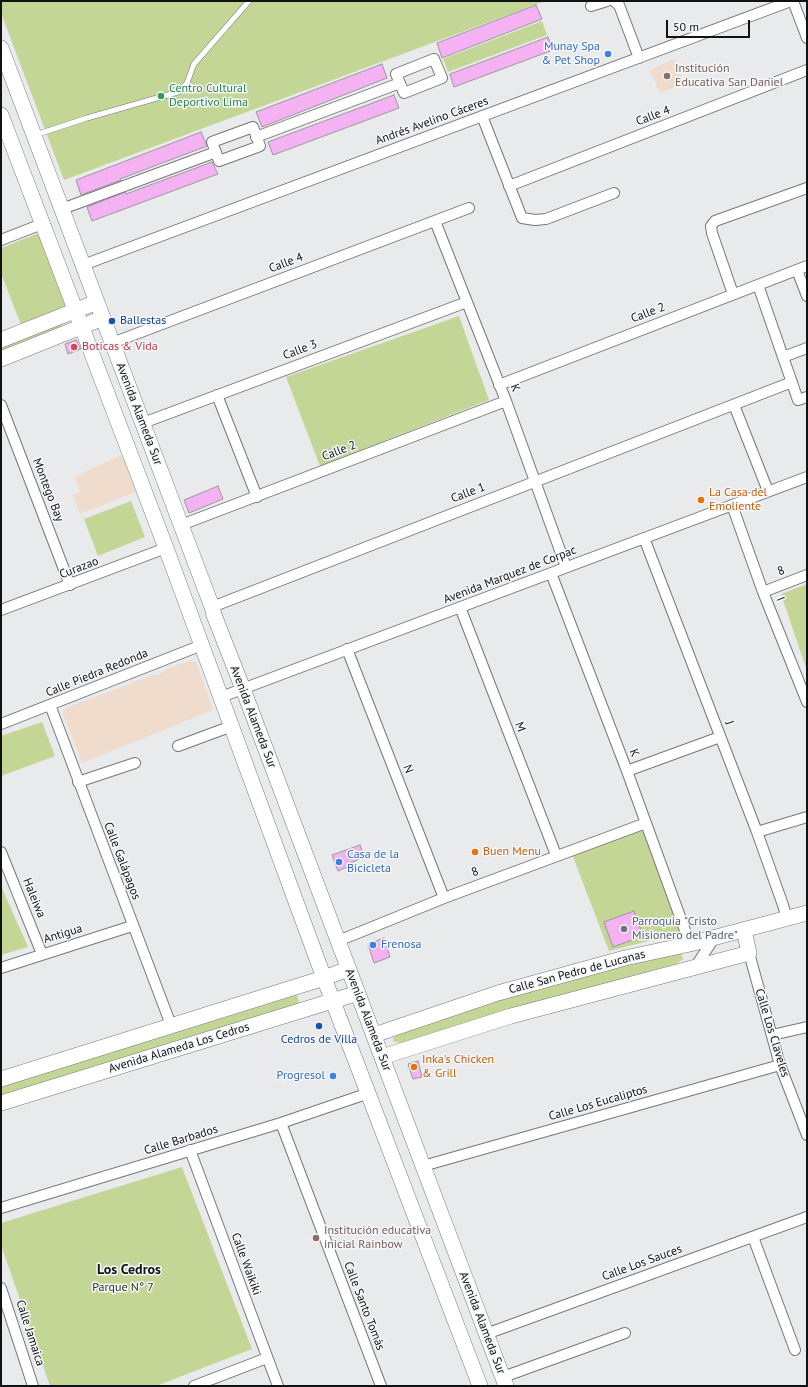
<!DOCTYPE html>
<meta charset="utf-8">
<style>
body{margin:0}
#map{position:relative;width:808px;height:1387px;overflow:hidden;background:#e8eaec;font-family:"PT Sans",sans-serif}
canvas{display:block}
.frame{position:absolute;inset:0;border:2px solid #111213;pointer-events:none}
.scale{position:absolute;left:666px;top:20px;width:84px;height:18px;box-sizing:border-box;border:2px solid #111213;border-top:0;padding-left:5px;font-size:12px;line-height:14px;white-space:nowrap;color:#111213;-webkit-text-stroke:3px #f5f7fa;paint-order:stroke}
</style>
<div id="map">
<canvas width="808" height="1387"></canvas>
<div class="frame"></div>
<div class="scale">50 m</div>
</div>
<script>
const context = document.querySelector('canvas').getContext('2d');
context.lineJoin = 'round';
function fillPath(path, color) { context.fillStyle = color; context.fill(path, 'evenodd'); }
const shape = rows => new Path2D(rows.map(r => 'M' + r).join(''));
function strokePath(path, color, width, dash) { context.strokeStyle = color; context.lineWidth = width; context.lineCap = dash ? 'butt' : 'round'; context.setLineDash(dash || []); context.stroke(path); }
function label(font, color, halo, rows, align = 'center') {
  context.font = font + ' "PT Sans",sans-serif'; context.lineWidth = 3; context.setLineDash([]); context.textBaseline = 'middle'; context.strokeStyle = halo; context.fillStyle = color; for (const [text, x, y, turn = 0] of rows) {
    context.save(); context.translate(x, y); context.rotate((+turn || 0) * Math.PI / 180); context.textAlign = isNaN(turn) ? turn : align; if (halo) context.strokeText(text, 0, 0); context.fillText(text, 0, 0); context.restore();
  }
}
fillPath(shape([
 [674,59,684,83,660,93,650,70],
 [122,455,136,492,80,514,73,495,80,492,74,477],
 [191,660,196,662,213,710,82,763,63,714,66,708,155,674,157,675,164,672,165,670]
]), '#efdccc');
fillPath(shape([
 [1,1,545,1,64,180,1,13],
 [542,21,547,35,448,72,443,59],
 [42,232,70,306,21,325,1,273,1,248],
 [459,316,489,400,320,466,286,377],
 [61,323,63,329,1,353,1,347],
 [131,501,145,537,98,556,84,519],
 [807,584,807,671,781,594],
 [42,722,55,756,1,776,1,736],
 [642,829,680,933,609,951,572,854],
 [1,886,28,947,1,955],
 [670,951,681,953,683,959,676,964,540,1001,400,1043,393,1041,393,1039,397,1033,532,989],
 [297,995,300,1006,1,1099,1,1087],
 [182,1167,252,1349,156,1386,50,1386,1,1245,1,1223]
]), '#c4d695');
const building = shape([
 [536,5,542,19,442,58,437,43,536,5],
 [548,37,553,50,454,87,450,74,548,37],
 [382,64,387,78,262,127,256,112,382,64],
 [394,95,399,108,273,155,268,142,394,95],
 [201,132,207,146,120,179,121,180,81,195,76,180,201,132],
 [212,162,218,174,92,221,87,207,125,192,126,194,212,162],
 [76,340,81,349,68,354,65,344,76,340],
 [218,486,223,499,189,513,184,500,218,486],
 [360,845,364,857,348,864,349,866,338,871,332,855,360,845],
 [634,911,643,936,613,947,604,922,634,911],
 [384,938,390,957,374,963,368,944,384,938],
 [418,1061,422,1077,413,1079,408,1064,418,1061]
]);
fillPath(building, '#f4b2f2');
strokePath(building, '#9b989a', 1);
const lane = shape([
 [35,135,87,118,178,92,187,83,194,64,249,1]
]);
const street = shape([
 [614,1,619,5,639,58],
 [793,1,807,38],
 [591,6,607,1],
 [434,59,442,78,404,93,396,74,434,59],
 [482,116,522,218,535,220,546,219,614,193],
 [253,127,260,146,219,161,212,142,253,127],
 [256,137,400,83],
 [509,186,807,70],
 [62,209,216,152],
 [435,221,506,401,566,567],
 [1,240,42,224],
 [83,265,791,1],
 [797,270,807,296],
 [758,285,798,400,807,397],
 [733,294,712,233,711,226,715,221,807,188],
 [112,343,469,208],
 [783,357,807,348],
 [499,385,807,266],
 [217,395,257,497],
 [1,405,70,585],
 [734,405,768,491],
 [143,423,467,302],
 [732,505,763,592,807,702],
 [181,525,506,401],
 [644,538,757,832,783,905,787,919],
 [551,573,627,771,690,944],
 [763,592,807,575],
 [212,607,792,382],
 [460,607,556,855],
 [1,610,166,548],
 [347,649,444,898],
 [221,697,807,477],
 [50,705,171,1025],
 [1,724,202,645],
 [178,746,232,726],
 [627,771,720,737],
 [78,782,135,763],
 [757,832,807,817],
 [1,852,42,954],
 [338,941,444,898,646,823],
 [749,953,780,1065,807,1135],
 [696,966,714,938],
 [1,968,132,926],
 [772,1035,807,1027],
 [281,1123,381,1386],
 [190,1150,278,1386],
 [423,1166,780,1065],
 [1,1208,281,1123,369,1093],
 [753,1237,795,1350],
 [1,1288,33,1386],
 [486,1334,807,1217],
 [503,1377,625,1333],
 [194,1386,267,1358]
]);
const secondary = shape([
 [1,48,212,607,214,615,243,689,506,1386],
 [1,115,166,548,324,978,480,1386],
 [1,340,97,302],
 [1,359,103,318],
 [374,1035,498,993,625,958,690,944,807,913],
 [382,1057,511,1016,749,953,744,930],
 [1,1079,324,978,348,969],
 [1,1103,358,993]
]);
strokePath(lane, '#76777a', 6);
strokePath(street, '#76777a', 12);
strokePath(secondary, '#76777a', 16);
strokePath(lane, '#fff', 5);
strokePath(street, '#fff', 10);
strokePath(secondary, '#fff', 15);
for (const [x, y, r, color] of [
 [608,54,4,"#3f7fe0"],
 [667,76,4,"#8d6e63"],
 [161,96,4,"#2e9e5b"],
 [112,321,4,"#1a4fb4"],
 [74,347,4,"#e0444e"],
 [701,500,4,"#e8710a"],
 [475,852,4,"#e8710a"],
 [339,862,4,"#3f7fe0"],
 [624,929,4,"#6b7280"],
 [373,945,4,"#3f7fe0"],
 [319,1026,4,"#1a4fb4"],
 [414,1067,4,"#e8710a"],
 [333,1076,4,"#3f7fe0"],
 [316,1238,4,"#8d6e63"]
]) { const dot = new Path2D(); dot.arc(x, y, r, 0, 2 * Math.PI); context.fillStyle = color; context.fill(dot); strokePath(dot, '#f5f7fa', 1.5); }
label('12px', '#366cbe', '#f5f7fa', [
 ["Munay Spa",600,47],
 ["& Pet Shop",600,61],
 ["Casa de la",347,855,"left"],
 ["Bicicleta",347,869,"left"],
 ["Frenosa",381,945,"left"],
 ["Progresol",325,1076]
], 'right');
label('12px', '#785e54', '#f5f7fa', [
 ["Institución",675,69],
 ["Educativa San Daniel",675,83],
 ["Institución educativa",324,1231],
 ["inicial Rainbow",324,1245]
], 'left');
label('12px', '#27864d', '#f5f7fa', [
 ["Centro Cultural",169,89],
 ["Deportivo Lima",169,103]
], 'left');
label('12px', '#111213', '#f5f7fa', [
 ["Calle 4",653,116,-21],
 ["Andrés Avelino Cáceres",432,121,-20],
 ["Calle 4",286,263,-21],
 ["Calle 2",648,313,-21],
 ["Calle 3",300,350,-21],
 ["K",515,388,69],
 ["Avenida Alameda Sur",139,414,69],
 ["Calle 2",339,451,-21],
 ["Montego Bay",48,490,69],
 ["Calle 1",468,493,-21],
 ["Curazao",79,568,-21],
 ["8",781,571,-21],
 ["Avenida Marquez de Corpac",510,575,-21],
 ["I",780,599,68],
 ["Calle Piedra Redonda",97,673,-22],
 ["Avenida Alameda Sur",253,717,69],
 ["J",729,723,69],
 ["M",520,727,69],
 ["K",634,753,69],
 ["N",408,769,69],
 ["Calle Galápagos",122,861,69],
 ["8",475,872,-21],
 ["Haleiwa",34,898,68],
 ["Antigua",63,934,-17],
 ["Calle San Pedro de Lucanas",577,972,-15],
 ["Avenida Alameda Sur",368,1020,69],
 ["Calle Los Claveles",772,1033,73],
 ["Avenida Alameda Los Cedros",179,1048,-17],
 ["Calle Los Eucaliptos",598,1103,-16],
 ["Calle Barbados",181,1140,-17],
 ["Calle Los Sauces",642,1263,-20],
 ["Calle Waikiki",246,1264,70],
 ["Calle Santo Tomás",364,1306,69],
 ["Avenida Alameda Sur",482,1323,69],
 ["Calle Jamaica",30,1333,72]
]);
label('12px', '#164399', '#f5f7fa', [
 ["Ballestas",120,321],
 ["Cedros de Villa",319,1040,"center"]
], 'left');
label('12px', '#be3a42', '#f5f7fa', [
 ["Boticas & Vida",82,347]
], 'left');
label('12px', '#c56008', '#f5f7fa', [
 ["La Casa del",709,493],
 ["Emoliente",709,507],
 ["Buen Menu",483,852],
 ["Inka's Chicken",422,1060],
 ["& Grill",422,1074]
], 'left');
label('12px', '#5b616d', '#f5f7fa', [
 ["Parroquia \"Cristo",632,922],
 ["Misionero del Padre\"",632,936]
], 'left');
label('12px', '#29320e', '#f5f7fa', [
 ["Parque N° 7",123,1288]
]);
label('bold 14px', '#111213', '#f5f7fa', [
 ["Los Cedros",129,1270]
]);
</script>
